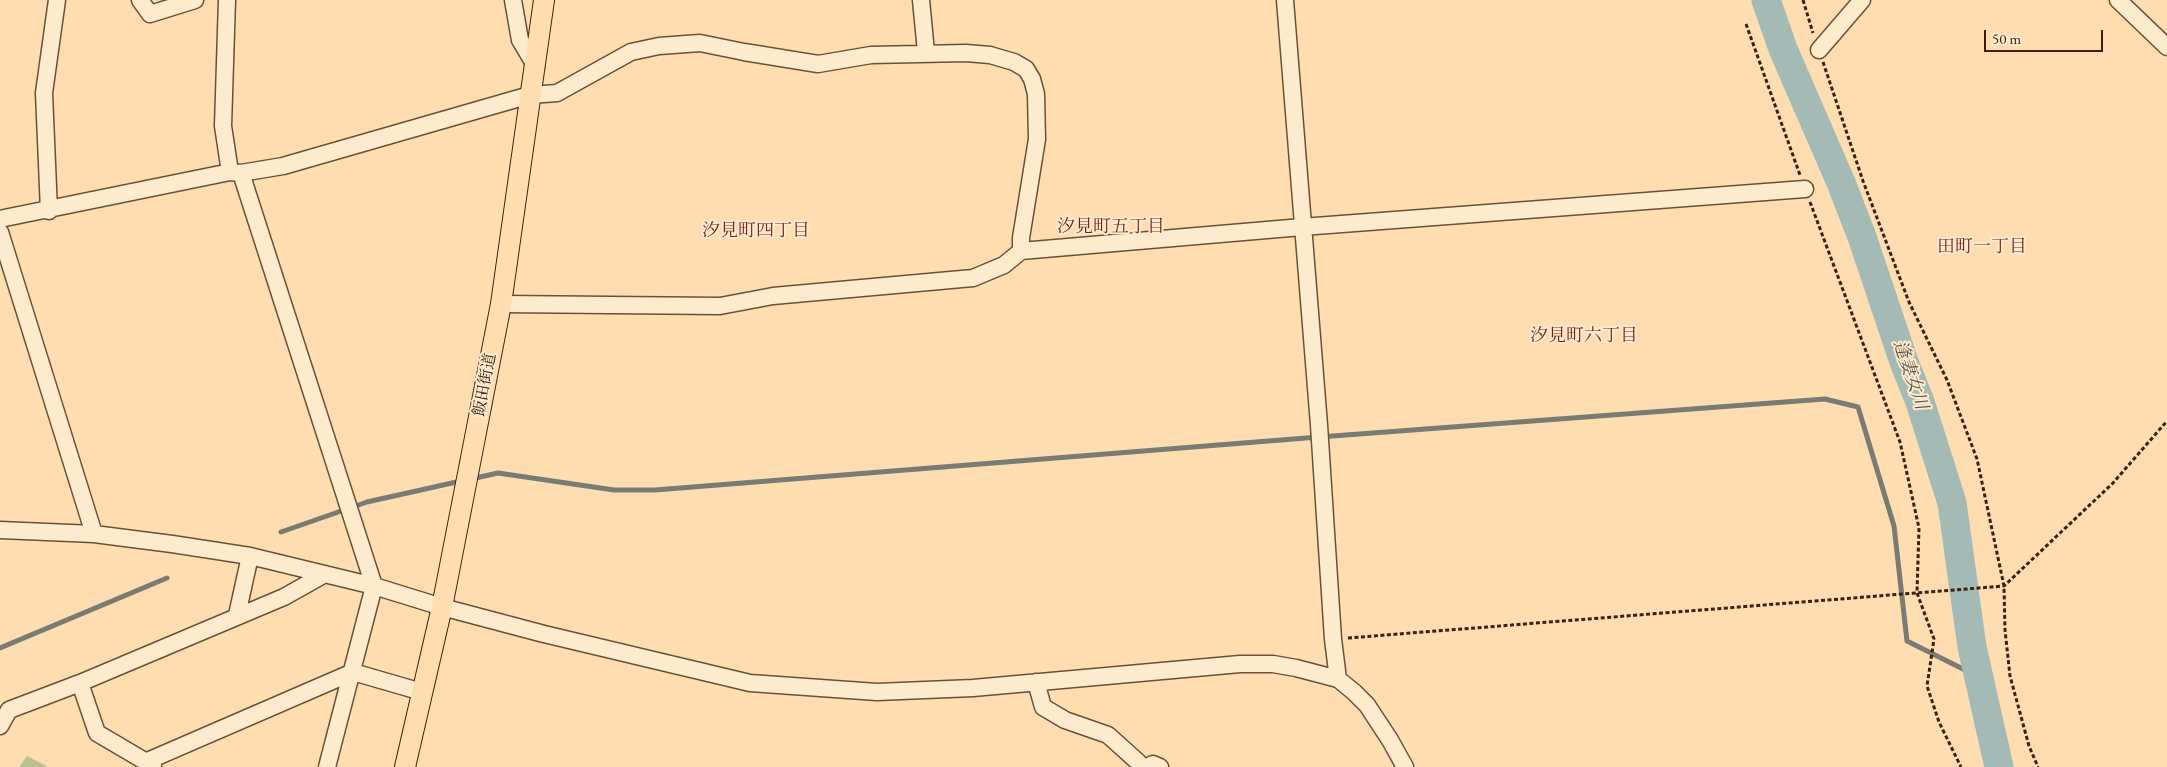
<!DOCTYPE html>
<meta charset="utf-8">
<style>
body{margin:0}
#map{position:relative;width:2167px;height:767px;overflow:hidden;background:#fedeb0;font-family:"EB Garamond",serif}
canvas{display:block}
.scale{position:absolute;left:1984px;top:30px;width:119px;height:22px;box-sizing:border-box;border:2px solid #3a200e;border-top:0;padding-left:6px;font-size:15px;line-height:18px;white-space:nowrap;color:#3a200e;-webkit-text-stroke:4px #feeacc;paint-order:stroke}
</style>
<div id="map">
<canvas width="2167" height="767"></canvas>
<div class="scale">50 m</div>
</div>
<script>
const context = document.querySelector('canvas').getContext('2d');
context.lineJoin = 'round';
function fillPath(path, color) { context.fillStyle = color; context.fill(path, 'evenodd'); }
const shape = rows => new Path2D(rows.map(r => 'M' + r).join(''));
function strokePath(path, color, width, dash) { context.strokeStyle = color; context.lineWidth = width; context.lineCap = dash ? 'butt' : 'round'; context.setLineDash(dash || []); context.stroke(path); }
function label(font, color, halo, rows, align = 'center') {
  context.font = font + ' "EB Garamond","Noto Serif JP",serif'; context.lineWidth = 4; context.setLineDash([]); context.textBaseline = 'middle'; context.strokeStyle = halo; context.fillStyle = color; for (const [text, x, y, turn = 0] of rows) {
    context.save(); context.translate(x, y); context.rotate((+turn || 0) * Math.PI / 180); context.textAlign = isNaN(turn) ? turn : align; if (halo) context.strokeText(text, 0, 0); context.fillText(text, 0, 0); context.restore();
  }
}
fillPath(shape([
 [27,756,48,767,19,767]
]), '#bac290');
strokePath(shape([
 [471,479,498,473,614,490,655,490,1306,438,1825,399,1858,407,1894,526,1907,641,1977,676],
 [281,532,367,502,461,481],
 [0,648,167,578]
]), '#797c72', 5);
strokePath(shape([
 [1766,0,1783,49,1842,185,1862,237,1904,362,1920,402,1952,503,1972,647,1999,767]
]), '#a3bab5', 29);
const minor = shape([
 [140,0,150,14,195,0],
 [227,0,223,126,230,172],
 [513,0,520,40,536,67],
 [921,0,926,52],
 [1285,0,1319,425,1333,639,1338,679],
 [2118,0,2167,47],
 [1819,50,1862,0],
 [241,173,374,586,327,767],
 [49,211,44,93,57,0],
 [0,219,230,172,241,173,283,166,530,95,557,93,631,52,659,46,700,43,744,52,818,64,871,55,966,53,990,55,1014,62,1026,69,1032,79,1036,94,1037,139,1021,238,1021,251],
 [0,232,94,534],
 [501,304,720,306,773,296,973,278,1004,265,1021,251,1302,227,1805,189],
 [0,530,94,534,172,544,250,556,374,586,442,607,544,634,750,683,877,692,973,688,1240,664,1273,664,1296,668,1338,679,1354,692,1367,705,1390,740,1405,767],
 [237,615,250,556],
 [1036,682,1043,707,1065,720,1108,735,1138,762,1140,767],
 [80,683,97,733,153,766],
 [0,726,9,710,80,683,284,597,325,574],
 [145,762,353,672,422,692],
 [1147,767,1153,764,1160,767]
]);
const major = shape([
 [405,767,442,607,501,304,544,0]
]);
strokePath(minor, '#6b5036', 19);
strokePath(major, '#3a200e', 22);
strokePath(shape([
 [1803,0,1813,33],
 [1746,24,1800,175],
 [1823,62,1863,181,1909,302,1947,380,1977,459,2004,586,2005,630,2010,676,2029,746,2038,767],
 [1810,202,1900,442,1919,528,1917,593,1934,639,1927,686,1939,722,1961,767],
 [1348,638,2004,586,2113,483,2167,421]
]), '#3a200e', 3, [4, 2.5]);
strokePath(minor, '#feeacc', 16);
strokePath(major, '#fedeb0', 20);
label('16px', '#3a200e', '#feeacc', [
 ["飯田街道",485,385,-79]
]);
label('18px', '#7a1f14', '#feeacc', [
 ["汐見町五丁目",1111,227],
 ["汐見町四丁目",756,231],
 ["田町一丁目",1982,247],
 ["汐見町六丁目",1584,336]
]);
label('italic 18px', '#5a4e40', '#feeacc', [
 ["逢妻女川",1910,375,71]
]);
</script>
